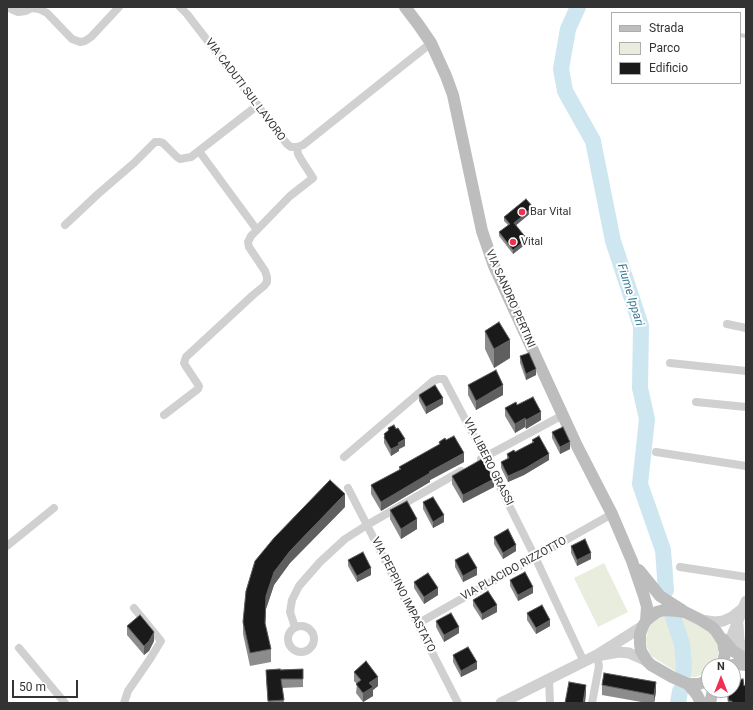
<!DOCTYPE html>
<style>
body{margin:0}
#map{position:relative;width:753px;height:710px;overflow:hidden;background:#fff;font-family:Roboto,sans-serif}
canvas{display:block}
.frame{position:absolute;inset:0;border:8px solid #333;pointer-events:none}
.legend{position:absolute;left:611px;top:12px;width:130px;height:72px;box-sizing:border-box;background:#fff;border:1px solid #adadad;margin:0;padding:5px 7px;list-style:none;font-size:12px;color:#333}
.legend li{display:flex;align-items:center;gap:8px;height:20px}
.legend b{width:20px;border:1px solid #adadad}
.north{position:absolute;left:701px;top:658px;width:40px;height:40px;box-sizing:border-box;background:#fff;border:1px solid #adadad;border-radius:50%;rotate:0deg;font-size:11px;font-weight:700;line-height:16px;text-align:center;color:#333}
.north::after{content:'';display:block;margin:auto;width:14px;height:18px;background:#ef3053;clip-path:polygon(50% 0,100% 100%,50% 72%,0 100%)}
.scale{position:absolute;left:12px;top:680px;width:66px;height:18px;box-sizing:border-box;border:2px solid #333;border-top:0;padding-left:5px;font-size:12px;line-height:14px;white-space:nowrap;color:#333;-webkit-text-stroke:3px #fff;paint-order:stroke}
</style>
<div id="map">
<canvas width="753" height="710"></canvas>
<div class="frame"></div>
<ul class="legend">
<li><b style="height:5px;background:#bdbdbd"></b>Strada</li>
<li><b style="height:11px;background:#e8edde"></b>Parco</li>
<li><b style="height:11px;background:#1a1a1a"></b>Edificio</li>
</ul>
<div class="north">N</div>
<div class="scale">50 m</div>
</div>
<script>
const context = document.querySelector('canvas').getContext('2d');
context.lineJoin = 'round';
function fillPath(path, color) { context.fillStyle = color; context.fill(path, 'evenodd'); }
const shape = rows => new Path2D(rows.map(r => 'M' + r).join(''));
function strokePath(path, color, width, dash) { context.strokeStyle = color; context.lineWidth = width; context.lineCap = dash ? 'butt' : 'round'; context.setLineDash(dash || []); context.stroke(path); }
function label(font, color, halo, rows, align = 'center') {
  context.font = font + ' Roboto,sans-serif'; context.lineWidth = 4; context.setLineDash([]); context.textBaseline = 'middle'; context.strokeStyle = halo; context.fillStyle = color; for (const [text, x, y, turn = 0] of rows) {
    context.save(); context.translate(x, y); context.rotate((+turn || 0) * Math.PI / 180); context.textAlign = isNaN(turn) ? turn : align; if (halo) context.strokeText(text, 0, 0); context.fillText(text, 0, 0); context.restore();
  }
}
fillPath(shape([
 [604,563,628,612,598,627,574,578],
 [662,616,684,617,710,632,715,639,718,647,718,655,715,663,713,666,709,666,709,671,704,674,696,677,688,677,680,674,651,656,647,647,646,638,648,630,651,625,655,619]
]), '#e8edde');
strokePath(shape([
 [578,7,568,29,561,69,565,91,593,141,613,241,641,326,640,388,647,419,640,484,663,550,666,590],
 [672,614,682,644,684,665,683,675],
 [678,703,680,691]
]), '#cde6f0', 16);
strokePath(shape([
 [740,35,746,36]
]), '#d0d0d0', 4);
strokePath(shape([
 [9,7,11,9,18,12,26,11,32,8,39,9,47,13,72,39,80,42,85,41,91,37,119,7],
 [180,7,187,14,287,144,291,147,297,147,303,145,431,43],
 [199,151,257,230],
 [65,225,98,194,134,163,155,142,160,142,163,143,177,157,180,159,191,157,258,105],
 [727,324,746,328],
 [670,363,746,371],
 [696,402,746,407],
 [164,415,198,389,199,386,185,365,184,363,186,357,253,295,264,286,267,282,267,277,265,271,249,247,248,242,251,236,290,196,313,178,302,161,298,154,297,147],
 [656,452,746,466],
 [344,457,433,381,438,379,444,379,485,457,535,557,584,662],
 [481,459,563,415],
 [348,488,458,703],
 [7,546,54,508],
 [680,567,746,577],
 [417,624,612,514],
 '288 639a13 13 0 1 1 26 0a13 13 0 1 1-26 0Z',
 [295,627,290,612,292,600,299,586,320,562,345,539,367,525,461,471],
 [19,648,65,703],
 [549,680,550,703],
 [124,703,128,691,150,659,161,641,134,608],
 [592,703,599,666,597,655]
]), '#d0d0d0', 8);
strokePath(shape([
 [701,620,715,622,723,621,732,617,742,609],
 [738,624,739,640,743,650,746,653],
 [725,653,746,601],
 [602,655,619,652,629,653,647,661],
 [501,703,597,655,643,626]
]), '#d0d0d0', 11);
strokePath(shape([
 [405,7,418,24,431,43,446,76,453,95,482,231,494,266,577,446,612,514,632,561,644,596,647,607,646,621],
 [639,570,660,596,682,610],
 [723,639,733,651,746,659],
 [728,666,737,664,746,665],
 [709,680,699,684,688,684,672,677,651,665,647,661,641,651,640,644,640,634,643,626,646,621,650,617,657,612,664,610,678,611,685,612,699,619,712,627,716,631,723,642,725,654,723,661,721,666],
 [688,684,697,695,701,703],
 [710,703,713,690]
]), '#bdbdbd', 12);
fillPath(shape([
 [533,211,516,225,527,243,513,254,499,236,499,232,508,225,504,221,504,217],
 [485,331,510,358,494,368,485,349],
 [520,356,536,375,526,380,520,363],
 [468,385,503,395,476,410,468,395],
 [419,395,443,404,426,414,419,401],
 [517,405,541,420,526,429,525,427,515,433,505,416,505,408],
 [388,428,405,446,399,449,399,451,391,456,384,443,384,434,388,431],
 [552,432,570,449,560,454,552,438],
 [532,440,549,460,524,475,508,482,501,468,501,462,507,459,507,454,515,452,532,443],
 [439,442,464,462,430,480,430,482,381,511,371,494,371,485,399,470,399,467,439,445],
 [452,476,494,487,463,503,452,484],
 [423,502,444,522,433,528,423,509],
 [345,507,290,563,274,585,266,609,265,626,271,649,271,662,250,666,243,634,243,622,246,591],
 [390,510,417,529,401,539,390,519],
 [494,537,516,551,503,559,494,544],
 [571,546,591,559,577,566,571,553],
 [348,560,371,575,357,582,348,566],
 [455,560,477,575,463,582,455,567],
 [510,580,533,593,518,601,510,586],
 [414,582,438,595,424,604,414,588],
 [473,600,497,612,482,620,473,606],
 [527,613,550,626,536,634,527,620],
 [436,621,459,633,444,642,436,627],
 [127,626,154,641,149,651,144,655,127,635],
 [453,655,477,669,461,677,453,662],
 [303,669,303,687,282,688,284,703,268,703,266,679,266,670],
 [354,672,378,686,373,690,373,696,363,702,356,693,357,684,354,681],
 [602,685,656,692,654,703,647,703,602,695],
 [744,686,746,703,728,703,726,690,733,690]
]), '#8c8c8c');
fillPath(shape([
 [533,207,533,211,514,227,514,223],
 [527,239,527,243,513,254,513,250],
 [510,340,510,358,494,368,494,349],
 [536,369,536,375,526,380,526,374],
 [503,385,503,395,476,410,476,401],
 [443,398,443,404,426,414,426,407],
 [541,412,541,420,526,429,526,420],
 [525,418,525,427,515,433,515,424],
 [405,439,405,446,399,449,399,451,391,456,391,449,398,443],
 [570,442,570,449,560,454,560,447],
 [464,453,464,462,430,480,430,482,381,511,381,502,429,472],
 [549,454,549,460,524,475,508,482,508,476],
 [494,479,494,487,463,503,463,495],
 [345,494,345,507,290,563,274,585,266,609,265,636,266,596,274,572,290,551],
 [444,515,444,522,433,528,433,522],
 [417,519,417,529,401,539,401,529],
 [516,545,516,551,503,559,503,553],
 [591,553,591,559,577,566,577,560],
 [371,568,371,575,357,582,357,576],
 [477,568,477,575,463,582,463,576],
 [533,587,533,593,518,601,518,595],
 [438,588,438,595,424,604,424,597],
 [497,605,497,612,482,620,482,614],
 [550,620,550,626,536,634,536,628],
 [459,627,459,633,444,642,444,635],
 [154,632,154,641,149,651,144,655,144,646],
 [477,662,477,669,461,677,461,671],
 [378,677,378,686,373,690,373,696,363,702,363,693,369,683],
 [656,682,656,692,654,703,654,695],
 [586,685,586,694,585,703,583,703]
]), '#5f5f5f');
const building = shape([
 [526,199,533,207,514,223,527,239,513,250,499,232,510,224,504,217,526,199],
 [499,322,510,340,494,349,485,331,499,322],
 [529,353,536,369,526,374,520,356,529,353],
 [496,370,503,385,476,401,468,385,496,370],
 [435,385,443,398,426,407,419,395,435,385],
 [533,397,541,412,526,420,525,418,515,424,505,408,516,402,517,405,533,397],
 [394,425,396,429,398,428,405,439,398,443,399,445,391,449,384,437,385,436,384,434,389,430,388,428,394,425],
 [563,427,570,442,560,447,552,432,563,427],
 [454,436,464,453,429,472,430,473,381,502,371,485,401,469,399,467,440,444,439,442,445,438,446,440,454,436],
 [539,436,549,454,524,469,508,476,501,462,509,458,507,454,514,450,515,452,534,442,532,440,539,436],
 [482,459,494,479,463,495,452,476,482,459],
 [330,480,345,494,290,551,274,572,266,596,265,623,271,649,250,653,243,622,246,591,255,561,274,538,330,480],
 [433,497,444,515,433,522,423,502,433,497],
 [407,501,417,519,401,529,390,510,407,501],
 [508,529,516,545,503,553,494,537,508,529],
 [585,539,591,553,577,560,571,546,585,539],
 [363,552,371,568,357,576,348,560,363,552],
 [468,553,477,568,463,576,455,560,468,553],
 [525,572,533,587,518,595,510,580,525,572],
 [428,573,438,588,424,597,414,582,428,573],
 [488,591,497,605,482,614,473,600,488,591],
 [542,605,550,620,536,628,527,613,542,605],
 [451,613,459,627,444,635,436,621,451,613],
 [140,615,154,632,149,641,144,646,127,626,140,615],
 [468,647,477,662,461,671,453,655,468,647],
 [366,661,378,677,369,683,373,687,363,693,356,684,361,680,354,672,366,661],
 [280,669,280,670,303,669,303,679,281,679,284,700,268,701,266,670,280,669],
 [604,673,656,682,654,695,602,685,604,673],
 [743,679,744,686,746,685,746,703,732,703,732,701,729,701,727,690,733,690,733,680,743,679],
 [569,682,586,685,583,703,565,703,569,682]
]);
fillPath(building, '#1a1a1a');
strokePath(building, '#5f5f5f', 1);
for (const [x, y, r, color] of [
 [522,212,4,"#ef3053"],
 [513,242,4,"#ef3053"]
]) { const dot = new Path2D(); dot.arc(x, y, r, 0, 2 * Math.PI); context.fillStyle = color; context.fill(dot); strokePath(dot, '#fff', 1.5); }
label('11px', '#333', '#fff', [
 ["VIA CADUTI SUL LAVORO",245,90,53],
 ["VIA SANDRO PERTINI",510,299,66],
 ["VIA LIBERO GRASSI",488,462,63],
 ["VIA PLACIDO RIZZOTTO",514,569,-29],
 ["VIA PEPPINO IMPASTATO",403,595,63]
]);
label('11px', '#333', '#fff', [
 ["Bar Vital",530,212],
 ["Vital",521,242]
], 'left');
label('italic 12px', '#387b94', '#fff', [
 ["Fiume Ippari",630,295,73]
]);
</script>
